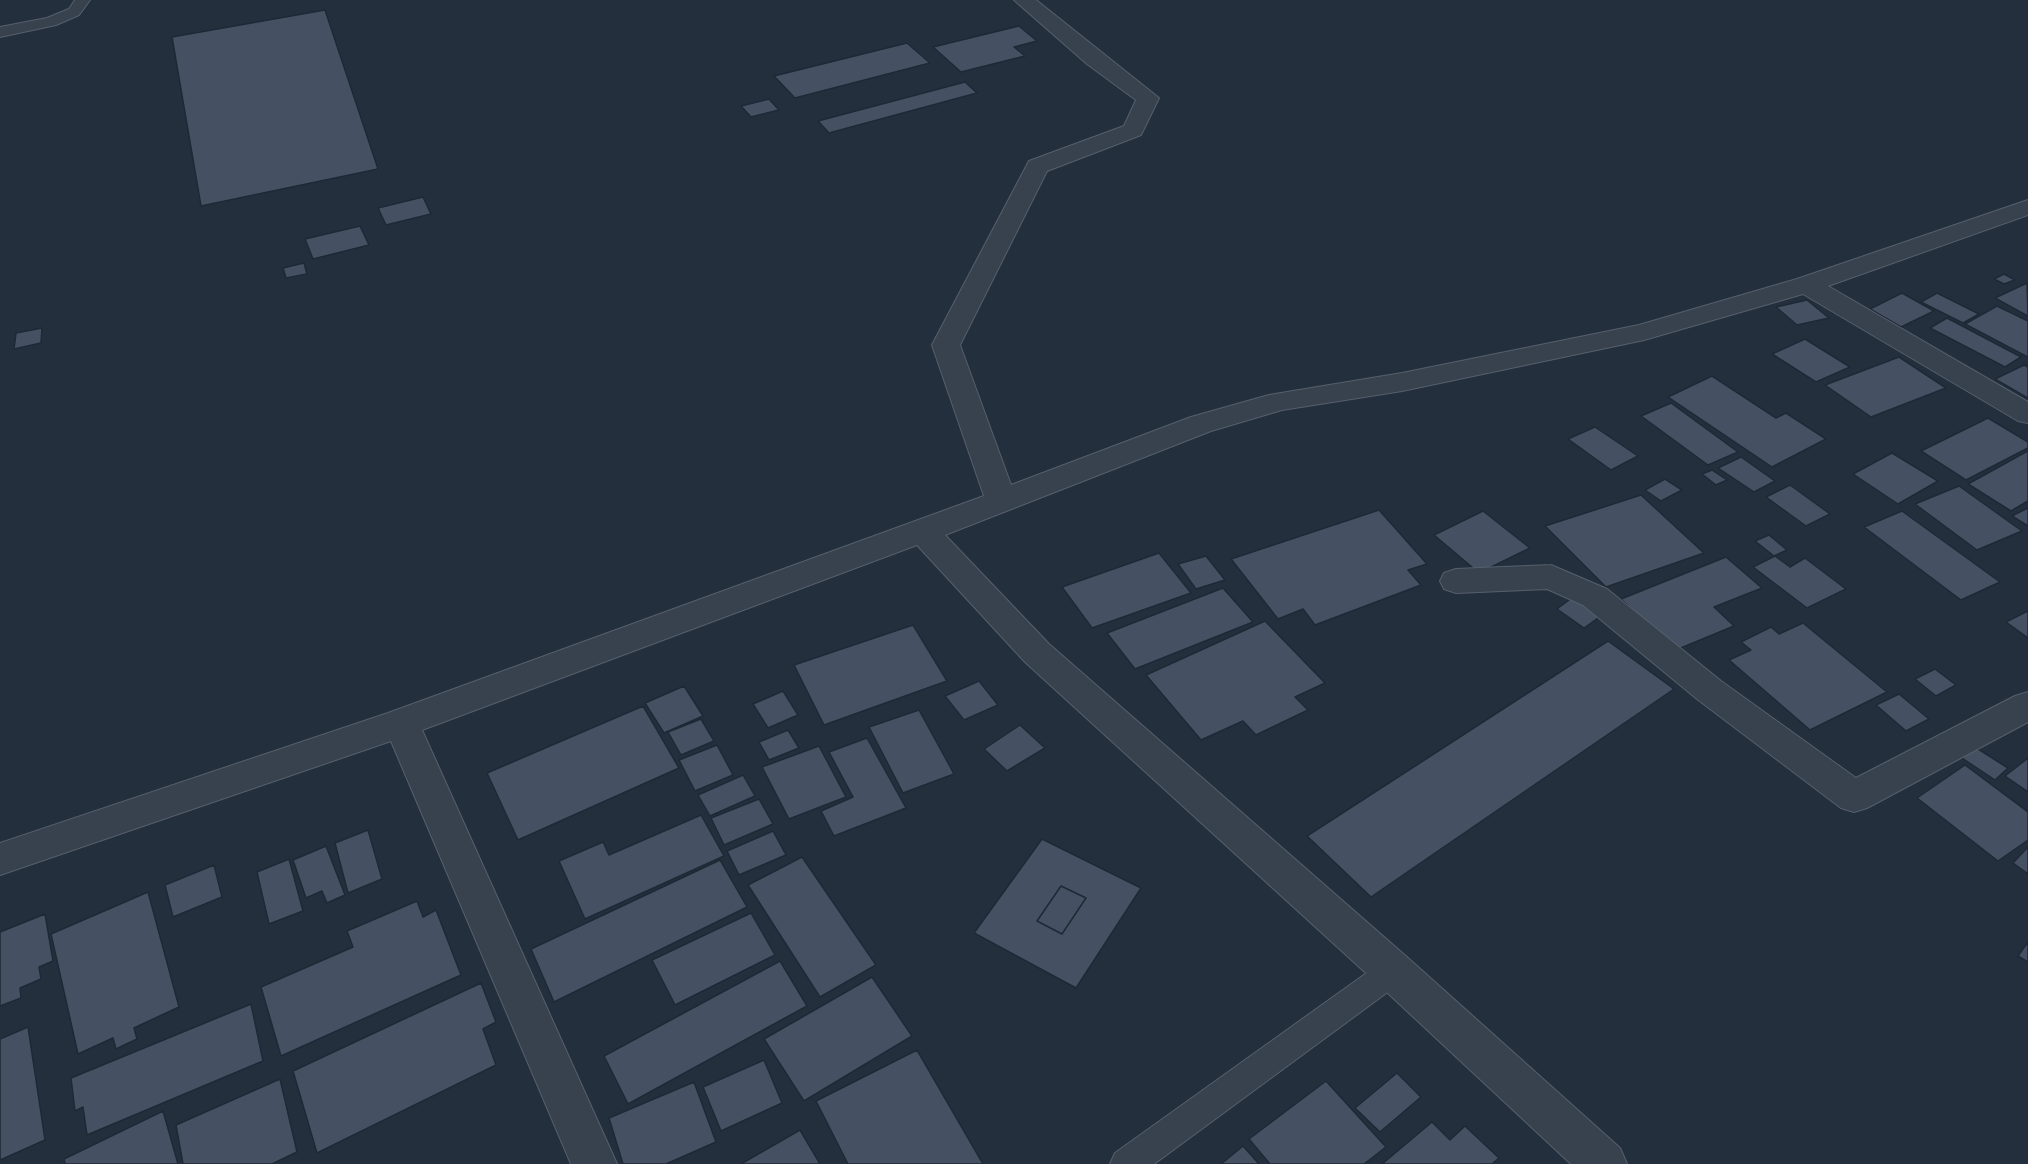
<!DOCTYPE html>
<style>
body{margin:0}
canvas{display:block;background:#242f3e}
</style>
<canvas width="2028" height="1164"></canvas>
<script>
const context = document.querySelector('canvas').getContext('2d');
context.lineJoin = 'round';
function fillPath(path, color) { context.fillStyle = color; context.fill(path, 'evenodd'); }
const shape = rows => new Path2D(rows.map(r => 'M' + r).join(''));
function strokePath(path, color, width, dash) { context.strokeStyle = color; context.lineWidth = width; context.lineCap = dash ? 'butt' : 'round'; context.setLineDash(dash || []); context.stroke(path); }
const building = shape([
 [325,10,378,169,201,206,172,37,325,10],
 [1019,26,1037,41,1014,47,1025,56,961,72,933,47,1019,26],
 [907,43,930,63,795,98,774,76,907,43],
 [965,82,977,93,829,133,818,121,965,82],
 [769,99,779,110,751,117,741,106,769,99],
 [423,197,431,214,386,225,378,208,423,197],
 [360,226,369,245,313,259,305,239,360,226],
 [304,263,307,274,286,278,283,268,304,263],
 [2004,274,2015,280,2004,284,1994,279,2004,274],
 [2027,283,2028,316,1995,298,2027,283],
 [1902,293,1934,311,1901,327,1870,309,1902,293],
 [1937,293,1979,314,1963,323,1921,302,1937,293],
 [1807,300,1829,318,1797,325,1776,307,1807,300],
 [1997,306,2028,321,2028,357,1965,324,1997,306],
 [1947,318,2021,357,2005,367,1930,328,1947,318],
 [42,328,41,343,14,349,16,333,42,328],
 [1805,339,1850,367,1816,382,1772,354,1805,339],
 [1899,357,1946,388,1871,417,1825,385,1899,357],
 [2024,365,2028,367,2028,398,1995,379,2024,365],
 [1712,376,1776,418,1786,413,1826,439,1772,467,1668,397,1712,376],
 [1671,403,1738,452,1708,465,1641,416,1671,403],
 [1988,418,2028,442,2028,448,1966,480,1921,451,1988,418],
 [1595,427,1638,456,1611,470,1568,439,1595,427],
 [2028,451,2028,501,2011,511,1968,484,2028,451],
 [1892,453,1938,481,1898,504,1853,474,1892,453],
 [1741,457,1775,481,1754,492,1718,468,1741,457],
 [1712,470,1727,480,1716,485,1702,474,1712,470],
 [1665,479,1682,490,1661,501,1645,490,1665,479],
 [1790,485,1830,514,1806,526,1766,497,1790,485],
 [1959,486,2022,531,1977,550,1915,504,1959,486],
 [1641,495,1704,553,1606,587,1545,526,1641,495],
 [2028,508,2028,526,2012,516,2028,508],
 [1379,510,1427,564,1408,570,1421,585,1315,625,1303,609,1278,619,1231,559,1379,510],
 [1483,511,1530,548,1479,573,1434,535,1483,511],
 [1902,511,2000,582,1961,600,1864,527,1902,511],
 [1769,535,1787,550,1774,556,1755,541,1769,535],
 [1159,553,1191,593,1092,628,1062,587,1159,553],
 [1206,556,1225,580,1196,589,1178,564,1206,556],
 [1775,556,1790,567,1805,558,1846,589,1807,608,1753,567,1775,556],
 [1726,557,1762,588,1714,607,1734,626,1676,650,1621,599,1726,557],
 [1223,588,1253,622,1135,669,1107,633,1223,588],
 [1577,594,1605,613,1584,628,1557,609,1577,594],
 [2028,611,2028,638,2006,622,2028,611],
 [1265,621,1325,683,1295,697,1308,710,1256,735,1243,721,1201,740,1146,675,1265,621],
 [1803,623,1887,692,1810,730,1729,660,1751,650,1741,642,1771,627,1779,634,1803,623],
 [913,625,947,681,824,725,794,665,913,625],
 [1608,641,1674,689,1371,897,1307,836,1608,641],
 [1935,669,1956,685,1936,696,1915,679,1935,669],
 [979,681,998,705,964,720,945,696,979,681],
 [684,686,703,716,664,733,645,703,684,686],
 [783,691,798,715,768,728,753,704,783,691],
 [1899,694,1929,719,1906,731,1876,705,1899,694],
 [643,706,679,768,518,840,487,773,643,706],
 [919,710,954,774,903,793,869,727,919,710],
 [701,719,714,741,681,755,668,732,701,719],
 [1020,725,1045,748,1007,771,984,749,1020,725],
 [788,730,799,748,769,760,759,742,788,730],
 [867,738,906,808,834,836,821,811,853,797,829,752,867,738],
 [717,745,733,775,695,791,679,760,717,745],
 [819,746,846,797,789,819,762,767,819,746],
 [1975,747,2008,768,1995,780,1962,758,1975,747],
 [2028,758,2028,792,2005,776,2028,758],
 [1965,765,2028,812,2028,840,1998,861,1917,798,1965,765],
 [743,775,755,796,710,816,698,795,743,775],
 [759,799,773,824,724,845,711,818,759,799],
 [701,815,724,856,585,919,559,861,603,842,609,855,701,815],
 [368,830,382,879,348,893,335,843,368,830],
 [773,831,786,855,739,875,727,851,773,831],
 [1042,839,1141,888,1076,988,974,933,1042,839],
 [1061,886,1086,898,1062,934,1037,921,1061,886],
 [326,846,345,895,327,903,322,891,306,898,293,860,326,846],
 [2028,847,2028,874,2013,863,2028,847],
 [802,857,876,965,820,997,748,885,802,857],
 [289,859,303,911,269,924,257,872,289,859],
 [720,860,747,907,554,1002,531,949,720,860],
 [214,865,222,897,173,917,165,885,214,865],
 [1061,886,1086,898,1062,934,1037,921,1061,886],
 [148,892,179,1007,134,1028,137,1039,116,1049,113,1038,78,1054,51,934,148,892],
 [417,901,423,917,436,910,461,975,281,1056,261,987,353,947,347,931,417,901],
 [751,913,775,955,675,1005,652,960,751,913],
 [45,914,53,961,39,967,41,979,20,988,21,998,0,1006,0,932,45,914],
 [2028,942,2028,962,2018,956,2028,942],
 [780,961,807,1006,628,1104,604,1056,780,961],
 [872,977,912,1036,804,1101,764,1039,872,977],
 [481,983,496,1022,483,1029,496,1065,317,1153,293,1071,481,983],
 [251,1004,263,1061,87,1135,83,1107,75,1111,71,1078,251,1004],
 [28,1027,45,1140,0,1160,0,1039,28,1027],
 [917,1050,983,1164,848,1164,816,1101,917,1050],
 [764,1060,782,1103,721,1131,703,1087,764,1060],
 [1397,1073,1421,1097,1380,1132,1355,1108,1397,1073],
 [280,1079,297,1152,272,1164,183,1164,176,1125,280,1079],
 [1326,1081,1386,1147,1364,1164,1270,1164,1249,1139,1326,1081],
 [694,1082,716,1142,666,1164,623,1164,609,1118,694,1082],
 [163,1111,178,1164,65,1164,64,1159,163,1111],
 [1432,1122,1450,1140,1465,1126,1499,1158,1492,1164,1382,1164,1432,1122],
 [800,1130,820,1164,741,1164,800,1130],
 [1243,1146,1259,1164,1221,1164,1243,1146]
]);
fillPath(building, '#455162');
strokePath(building, '#1f2835', 1.5);
const lane = shape([
 [75,0,90,0,79,15,56,25,0,37,0,27,47,18,69,9,75,0],
 [1393,958,1404,962,1408,971,1404,980,1154,1164,1110,1164,1115,1153,1382,962,1393,958]
]);
const street = shape([
 [1014,0,1036,0,1159,98,1141,135,1047,171,960,345,1011,485,1191,417,1269,395,1402,373,1639,325,1797,279,2028,200,2028,215,1828,286,2028,402,2028,423,2018,421,1803,294,1644,340,1402,391,1282,410,1211,431,945,535,1049,644,1408,958,1620,1148,1627,1164,1571,1164,1378,984,1025,662,917,545,422,730,617,1164,571,1164,391,741,0,875,0,843,388,713,984,496,932,345,1029,161,1124,126,1136,100,1087,64,1014,0],
 [1551,565,1607,589,1721,681,1856,778,2015,696,2028,692,2028,722,1867,808,1854,812,1841,808,1697,699,1583,605,1547,589,1456,593,1444,589,1440,581,1444,573,1456,569,1551,565]
]);
strokePath(lane, '#565f6c', 2);
strokePath(street, '#565f6c', 2);
fillPath(lane, '#38414e');
fillPath(street, '#38414e');
</script>
